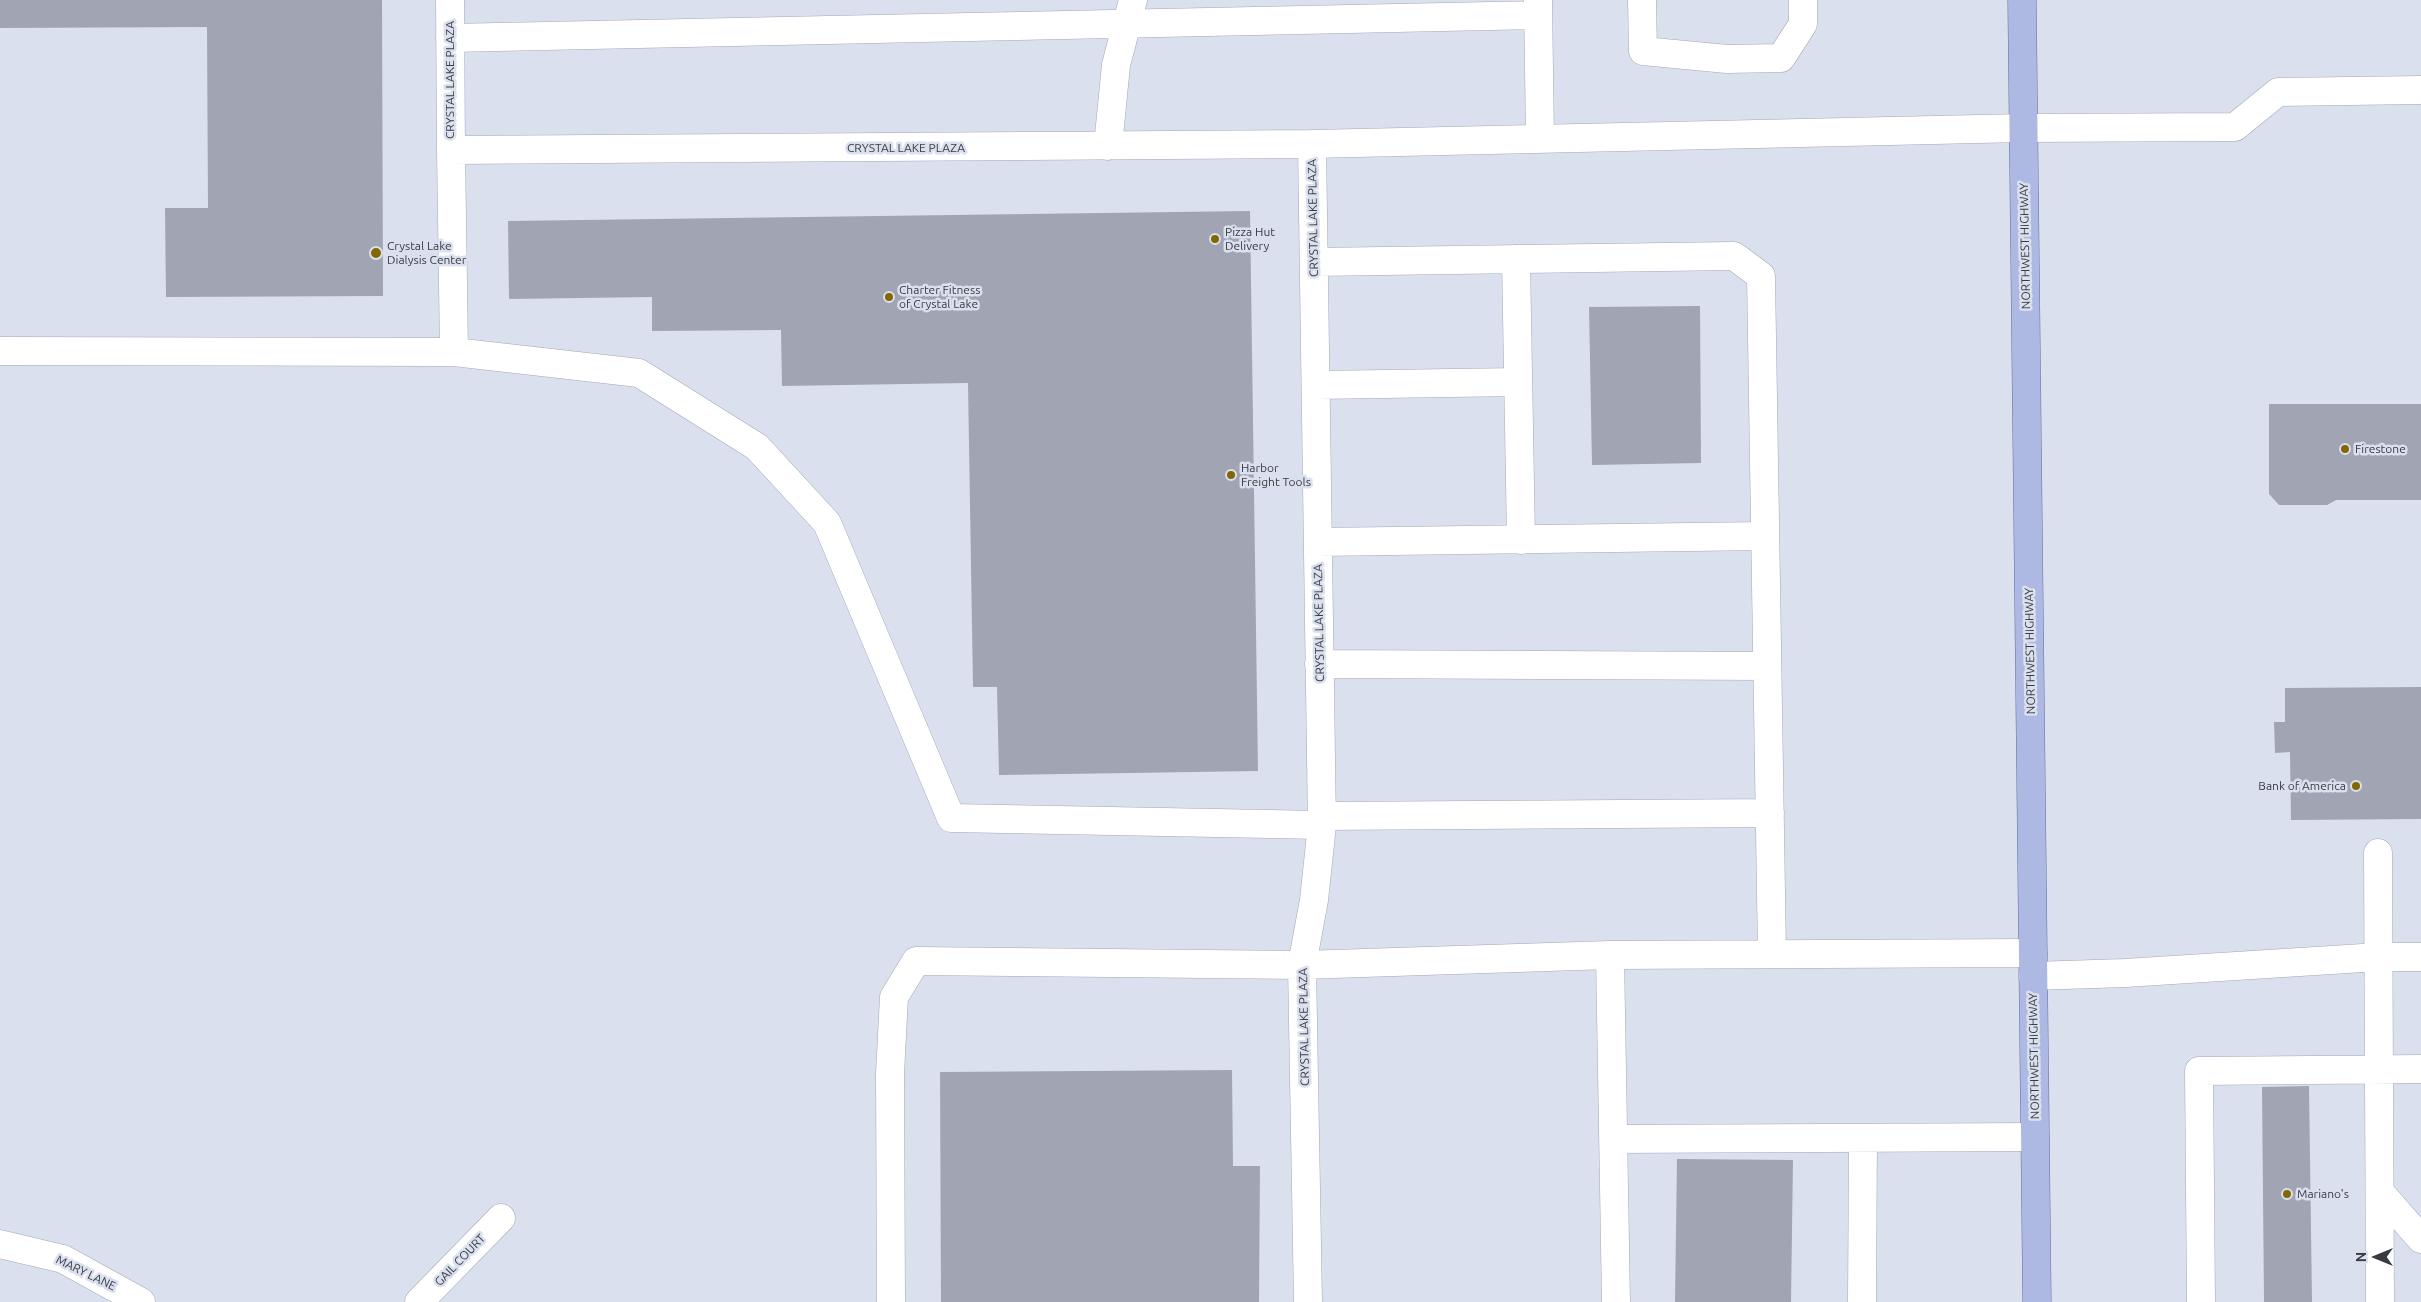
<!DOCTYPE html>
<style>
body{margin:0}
#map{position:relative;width:2421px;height:1302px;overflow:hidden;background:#dbe0ef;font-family:Ubuntu,sans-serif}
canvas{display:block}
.north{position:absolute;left:2351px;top:1232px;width:50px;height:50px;-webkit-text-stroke:4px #dbe0ef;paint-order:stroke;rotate:270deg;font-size:14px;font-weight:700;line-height:20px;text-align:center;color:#393b41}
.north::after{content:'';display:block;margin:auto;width:18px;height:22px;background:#393b41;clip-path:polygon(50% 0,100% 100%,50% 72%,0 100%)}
</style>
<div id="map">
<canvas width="2421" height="1302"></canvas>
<div class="north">N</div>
</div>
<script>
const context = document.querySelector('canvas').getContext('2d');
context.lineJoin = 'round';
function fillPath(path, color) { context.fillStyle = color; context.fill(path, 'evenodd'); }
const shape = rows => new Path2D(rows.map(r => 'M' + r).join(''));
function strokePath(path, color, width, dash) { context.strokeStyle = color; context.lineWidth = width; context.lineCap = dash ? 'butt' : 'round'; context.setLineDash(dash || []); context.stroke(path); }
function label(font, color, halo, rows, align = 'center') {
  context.font = font + ' Ubuntu,sans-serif'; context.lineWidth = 5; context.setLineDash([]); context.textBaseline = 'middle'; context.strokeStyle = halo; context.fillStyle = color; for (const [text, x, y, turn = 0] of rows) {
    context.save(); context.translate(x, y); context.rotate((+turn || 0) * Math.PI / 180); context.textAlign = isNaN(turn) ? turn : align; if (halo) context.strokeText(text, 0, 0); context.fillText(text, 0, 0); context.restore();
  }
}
fillPath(shape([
 [0,0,382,0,383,296,166,297,165,208,208,208,207,27,0,28],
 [1250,211,1258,771,999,775,997,687,973,687,968,383,782,386,781,330,652,331,652,297,509,299,508,221],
 [1700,306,1701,463,1592,465,1589,307],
 [2269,404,2421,404,2421,500,2336,500,2327,505,2279,505,2269,494],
 [2421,687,2421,819,2291,820,2290,752,2275,753,2274,722,2285,722,2285,688],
 [1232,1070,1233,1166,1260,1166,1259,1302,941,1302,940,1072],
 [2309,1086,2312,1302,2264,1302,2262,1087],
 [1677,1159,1793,1160,1791,1302,1675,1302]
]), '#a0a4b3');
const minor = shape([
 [450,0,451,150,1312,144,1322,825,1314,900,1302,965,1308,1302],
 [1538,0,1540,139],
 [1642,0,1643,51,1727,59,1781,58,1803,24,1803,0],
 [450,38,1538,15],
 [1312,144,2023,128,2235,127,2278,92,2421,90],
 [1108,146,1116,65,1133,0],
 [451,150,454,352],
 [1516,259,1521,540],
 [1314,262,1734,256,1761,276,1772,954],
 [0,351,454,352,639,373,757,447,827,523,951,818,1322,825],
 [1316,385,1518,382],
 [1318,542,1765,536],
 [1319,664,1767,666],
 [1322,816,1770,813],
 [2378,853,2380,1302],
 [1610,955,1616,1302],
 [2033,976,2125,973,2379,957,2421,957],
 [1614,1139,2035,1137],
 [2380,1192,2421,1239],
 [0,1244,63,1259,141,1302],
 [419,1302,501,1218],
 [891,1302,890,1074,894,997,916,961,1302,965,1610,955,2033,953],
 [1862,1302,1863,1138],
 [2201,1302,2199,1071,2421,1069]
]);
const major = shape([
 [2022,0,2037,1302]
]);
strokePath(minor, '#a3a7b6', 29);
strokePath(major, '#616e9d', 29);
strokePath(minor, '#fff', 28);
strokePath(major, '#adb9e2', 28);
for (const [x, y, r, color] of [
 [1215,239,5,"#836801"],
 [376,253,6,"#836801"],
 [889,297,5,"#836801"],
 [2345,449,5,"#836801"],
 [1231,475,5,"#836801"],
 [2356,786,5,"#836801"],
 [2287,1194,5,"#836801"]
]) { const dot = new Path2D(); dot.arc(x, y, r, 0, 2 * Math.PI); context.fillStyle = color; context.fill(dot); strokePath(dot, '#dbe0ef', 2); }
label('12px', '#393b41', '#dbe0ef', [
 ["CRYSTAL LAKE PLAZA",450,80,-90],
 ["CRYSTAL LAKE PLAZA",906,148],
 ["CRYSTAL LAKE PLAZA",1313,218,-91],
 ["NORTHWEST HIGHWAY",2025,246,-91],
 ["CRYSTAL LAKE PLAZA",1319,623,-91],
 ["NORTHWEST HIGHWAY",2030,651,-91],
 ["CRYSTAL LAKE PLAZA",1304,1027,-91],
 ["NORTHWEST HIGHWAY",2034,1056,-91],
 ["GAIL COURT",460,1260,-46],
 ["MARY LANE",86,1273,26]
]);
label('12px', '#393b41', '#dbe0ef', [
 ["Pizza Hut",1225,232],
 ["Delivery",1225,246],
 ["Crystal Lake",387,246],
 ["Dialysis Center",387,260],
 ["Charter Fitness",899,290],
 ["of Crystal Lake",899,304],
 ["Firestone",2355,449],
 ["Harbor",1241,468],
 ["Freight Tools",1241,482],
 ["Bank of America",2346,786,"right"],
 ["Mariano's",2297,1194]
], 'left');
</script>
